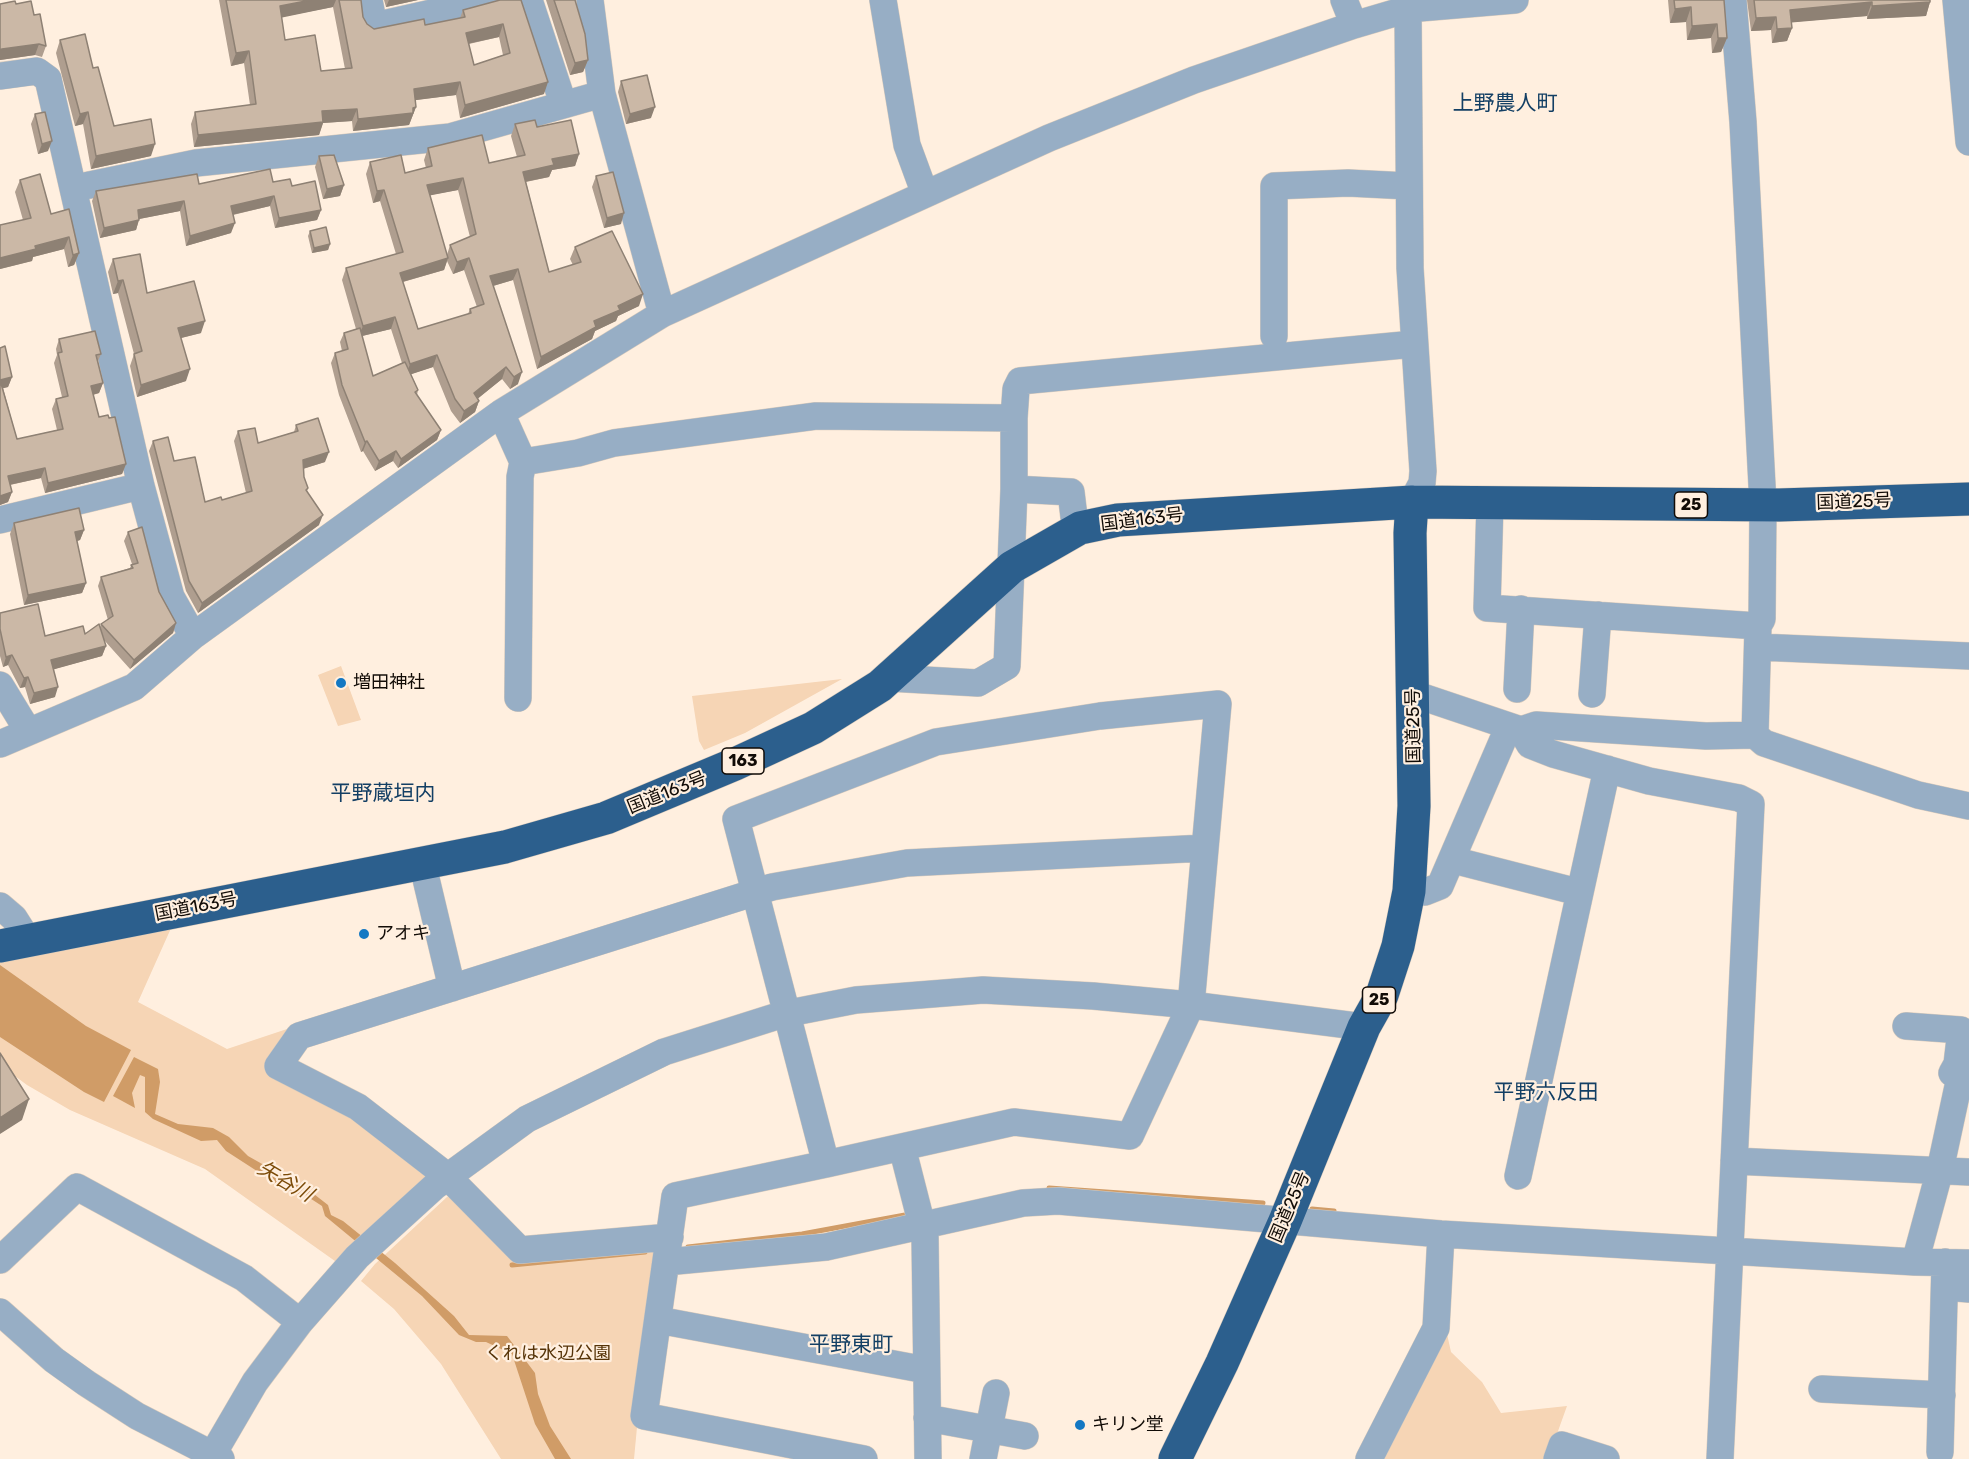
<!DOCTYPE html>
<meta charset="utf-8">
<style>
body{margin:0}
canvas{display:block;background:#ffefdf}
</style>
<canvas width="1969" height="1459"></canvas>
<script>
const context = document.querySelector('canvas').getContext('2d');
context.lineJoin = 'round';
function fillPath(path, color) { context.fillStyle = color; context.fill(path, 'evenodd'); }
const shape = rows => new Path2D(rows.map(r => 'M' + r).join(''));
function strokePath(path, color, width, dash) { context.strokeStyle = color; context.lineWidth = width; context.lineCap = dash ? 'butt' : 'round'; context.setLineDash(dash || []); context.stroke(path); }
function label(font, color, halo, rows, align = 'center') {
  context.font = font + ' Rubik,"Noto Sans JP",sans-serif'; context.lineWidth = 4.5; context.setLineDash([]); context.textBaseline = 'middle'; context.strokeStyle = halo; context.fillStyle = color; for (const [text, x, y, turn = 0] of rows) {
    context.save(); context.translate(x, y); context.rotate((+turn || 0) * Math.PI / 180); context.textAlign = isNaN(turn) ? turn : align; if (halo) context.strokeText(text, 0, 0); context.fillText(text, 0, 0); context.restore();
  }
}
fillPath(shape([
 [341,666,361,720,338,726,318,675],
 [842,679,745,733,704,750,699,741,692,696],
 [172,926,138,1002,227,1049,290,1028,264,1068,348,1114,432,1179,342,1266,205,1169,70,1110,27,1085,0,1065,0,959],
 [447,1197,456,1198,516,1260,654,1247,634,1459,501,1459,441,1364,394,1309,361,1281,375,1264],
 [1447,1334,1451,1352,1482,1382,1501,1413,1567,1406,1548,1459,1378,1459]
]), '#f6d5b5');
fillPath(shape([
 [0,965,86,1026,131,1050,104,1102,84,1092,0,1037],
 [134,1057,158,1069,160,1082,155,1114,178,1124,213,1128,229,1137,248,1156,310,1191,328,1205,331,1215,343,1221,395,1263,454,1316,469,1335,507,1336,535,1373,538,1394,550,1426,571,1459,555,1459,535,1424,512,1354,486,1342,476,1342,459,1335,422,1296,325,1216,322,1206,302,1193,294,1195,226,1151,217,1140,201,1141,153,1119,145,1112,145,1077,140,1075,132,1093,135,1108,113,1096]
]), '#d09c67');
strokePath(shape([
 [1049,1188,1263,1203],
 [1312,1209,1334,1211],
 [688,1247,802,1234,905,1215],
 [512,1265,645,1252]
]), '#d09c67', 5);
const minor = shape([
 [369,0,374,26,489,0],
 [529,0,563,103],
 [590,0,602,94,662,314],
 [883,0,907,145,925,194],
 [1344,0,1354,25],
 [1733,0,1743,122,1763,505,1762,619,1758,626,1755,735],
 [1956,0,1969,142],
 [1408,9,1410,268,1423,471,1422,483,1412,502],
 [0,76,37,71,48,79,141,486,171,597,193,636],
 [75,188,196,163,450,137,602,94],
 [1274,336,1274,186,1348,183,1408,186],
 [501,413,523,462,520,477,518,698],
 [523,462,578,453,614,443,816,416,1014,418],
 [1490,503,1487,608,1758,626],
 [0,520,141,486],
 [1080,528,1074,517,1071,492,1014,489,1014,418,1016,389,1020,381,1414,344],
 [1758,647,1969,656],
 [889,678,978,683,1007,666,1014,489],
 [0,685,28,731],
 [1517,689,1521,609],
 [1414,694,1521,730,1536,725,1706,736,1755,735,1764,743,1918,795,1969,806],
 [1592,694,1598,615],
 [1218,704,1191,1005,1130,1136,1014,1122,826,1164,736,819,936,742,1100,716,1218,704],
 [1521,730,1530,745,1553,754,1649,781,1739,798,1751,804,1720,1459],
 [0,744,134,687,193,636,501,413,662,314,1049,138,1194,80,1354,25,1408,9,1515,0],
 [1453,860,1578,892],
 [422,862,452,988],
 [1409,891,1425,892,1440,886,1508,728],
 [0,906,14,918,28,940],
 [1906,1026,1961,1030,1957,1064,1952,1073,1960,1077,1940,1170,1915,1262,1969,1263],
 [902,1147,925,1237,928,1459],
 [1734,1161,1969,1172],
 [826,1164,675,1196,644,1416,864,1459],
 [1518,1176,1607,769],
 [670,1237,520,1250,447,1176,358,1107,278,1066,299,1036,772,887,907,863,1205,848],
 [0,1260,77,1187,244,1278,300,1322],
 [666,1262,826,1247,1023,1203,1058,1201,1441,1234,1915,1262],
 [1945,1287,1969,1289],
 [0,1312,54,1360,86,1383,137,1416,221,1459],
 [658,1320,926,1370],
 [1822,1389,1942,1395],
 [927,1418,1025,1436],
 [1940,1452,1945,1262],
 [210,1459,255,1382,300,1322,357,1257,435,1186,527,1119,664,1052,784,1014,856,1000,983,990,1093,996,1191,1005,1364,1027],
 [983,1459,996,1393],
 [1369,1459,1436,1328,1441,1234],
 [1557,1459,1562,1445,1606,1459]
]);
const highway = shape([
 [0,946,505,847,606,818,735,764,813,728,880,686,1012,567,1080,528,1118,520,1412,502,1779,505,1969,499],
 [1175,1459,1222,1363,1285,1221,1364,1027,1382,995,1398,946,1409,891,1414,806,1410,533,1412,502]
]);
strokePath(minor, '#d9cbbc', 28);
strokePath(highway, '#d9cbbc', 34);
strokePath(minor, '#97aec5', 27);
strokePath(highway, '#2c5f8d', 33);
fillPath(shape([
 [219,0,361,0,363,17,367,24,374,29,425,25,460,18,463,10,500,0,544,94,460,118,456,95,415,100,416,107,409,125,353,131,352,121,323,123,319,135,194,147,191,124,195,112,250,105,244,63,231,66],
 [333,7,345,69,321,71,285,40,281,17],
 [499,37,503,55,474,65,469,44],
 [384,0,418,0,386,7],
 [546,0,575,0,588,60,583,72,570,75],
 [1668,0,1724,0,1727,38,1721,52,1712,53,1711,38,1687,40,1686,22,1670,23],
 [1747,0,1930,0,1930,2,1926,16,1867,19,1867,16,1791,22,1792,28,1787,41,1772,43,1771,30,1751,31],
 [0,4,16,4,34,15,46,46,42,57,35,55,0,60],
 [60,40,114,126,151,156,91,169,83,124,75,126,56,53],
 [621,81,651,118,626,124,618,92],
 [35,114,48,151,38,154,31,124],
 [515,124,537,127,579,154,575,166,552,170,549,177,526,182,549,272,573,265,570,259,575,247,639,306,618,316,616,321,595,331,592,339,537,369,513,280,493,286,518,384,510,389,502,379,478,398,479,401,475,412,460,423,451,411,433,367,411,374,418,390,417,395,441,430,437,440,398,468,393,461,375,471,363,451,361,452,339,395,331,363,335,353,342,351,340,342,344,333,356,329,342,280,346,268,396,254,380,201,373,203,366,174,370,162,405,173,426,168,424,160,428,148,489,163,517,157,511,136],
 [458,190,470,237,450,245,447,255,430,195],
 [447,261,453,274,464,270,477,307,470,309,468,314,418,329,403,282,444,270],
 [391,329,402,363,373,376,362,336],
 [319,156,344,185,340,196,323,199,315,167],
 [596,176,621,224,604,228,592,187],
 [20,180,51,214,69,209,79,253,74,265,68,267,64,249,33,257,32,261,0,269,0,225,23,220,15,192],
 [273,182,292,186,321,210,317,220,275,228,270,206,233,215,231,233,186,246,180,211,139,219,136,230,100,238,92,201,96,191,199,184],
 [310,231,330,244,328,250,312,253,308,236],
 [113,259,147,293,201,333,181,338,186,381,137,397,130,366,134,354,118,293,113,294,108,272],
 [59,339,101,354,98,361,103,383,99,393,93,395,99,417,126,464,122,474,45,493,41,478,10,485,12,492,8,502,0,505,0,348,12,377,8,387,3,388,17,439,57,430,52,409,56,399,62,397,54,363,57,355,56,349],
 [296,425,325,462,303,469,304,477,308,488,307,491,319,525,198,613,186,591,149,451,153,441,174,461,205,502,222,500,246,493,234,441,238,431,258,443,294,432],
 [14,523,84,530,80,540,77,541,86,583,82,593,24,605,10,534],
 [128,532,176,623,173,633,130,669,104,640,106,646,102,656,54,669,55,697,30,704,25,687,20,688,8,665,3,667,0,656,0,613,45,636,85,634,100,627,101,624,108,620,98,586,101,577,130,568,132,564,124,541]
]), '#af9e8f');
fillPath(shape([
 [311,0,336,0,333,7,275,19,280,6],
 [389,0,418,0,386,7],
 [1872,2,1867,16,1786,23,1790,10],
 [1930,2,1926,16,1867,19,1872,6],
 [1691,7,1686,22,1670,23,1675,9],
 [1776,17,1771,30,1751,31,1756,18],
 [503,24,499,37,462,45,466,33],
 [1717,24,1711,38,1687,40,1692,26],
 [1792,28,1787,41,1772,43,1777,29],
 [1718,38,1727,38,1721,52,1712,53],
 [39,44,35,55,0,60,0,50,2,49],
 [249,51,244,63,231,66,236,53],
 [588,60,583,72,570,75,575,63],
 [460,82,456,95,409,101,414,89],
 [548,82,544,94,460,118,465,105],
 [416,107,409,125,353,131,358,119],
 [655,107,651,118,626,124,630,114],
 [357,109,352,121,323,123,319,135,194,147,198,135,322,111],
 [88,112,83,124,75,126,80,114],
 [52,141,48,151,38,154,42,144],
 [155,144,151,156,91,169,96,156],
 [579,154,575,166,552,170,549,177,519,183,523,172,552,159],
 [463,178,458,190,422,197,427,185],
 [344,185,340,196,323,199,327,189],
 [384,190,380,201,373,203,377,191],
 [274,196,270,206,227,216,231,206],
 [184,201,180,211,134,220,138,210],
 [321,210,317,220,275,228,279,218],
 [624,213,621,224,604,228,607,218],
 [139,220,136,230,100,238,104,228],
 [235,223,231,233,186,246,190,236],
 [69,237,64,249,33,257,32,261,0,269,0,258,35,246],
 [330,244,328,250,312,253,314,248],
 [79,253,74,265,68,267,73,255],
 [448,258,444,270,395,284,400,273],
 [469,258,464,270,453,274,457,262],
 [518,269,513,280,486,288,490,276],
 [123,280,118,293,113,294,118,281],
 [643,294,639,306,618,316,616,321,595,331,592,339,537,369,541,357,618,306],
 [395,317,391,329,358,337,363,326],
 [205,321,201,333,173,340,178,328],
 [437,355,433,367,406,376,410,364],
 [506,367,502,379,470,405,474,393],
 [190,369,186,381,137,397,141,385],
 [522,372,518,384,510,389,514,377],
 [12,377,8,387,0,389,0,380],
 [103,383,99,393,88,396,91,386],
 [479,401,475,412,460,423,464,411],
 [441,430,437,440,398,468,401,459],
 [367,441,363,451,361,452,365,442],
 [396,451,393,461,375,471,379,461],
 [329,452,325,462,299,470,303,460],
 [126,464,122,474,45,493,48,483],
 [45,468,41,478,4,486,8,476],
 [12,492,8,502,0,505,0,496],
 [323,515,319,525,198,613,202,603],
 [84,530,80,540,71,543,75,532],
 [86,583,82,593,24,605,28,595],
 [176,623,173,633,130,669,134,660],
 [106,646,102,656,48,671,51,660],
 [12,655,8,665,3,667,6,657],
 [28,677,25,687,20,688,24,678],
 [58,687,55,697,30,704,34,693],
 [29,1099,22,1120,0,1134,0,1118]
]), '#8e8174');
const building = shape([
 [226,0,311,0,280,6,285,40,315,35,321,71,352,68,339,0,361,0,363,17,367,24,374,29,424,19,425,25,465,17,463,10,500,0,521,0,548,82,465,105,460,82,414,89,416,107,413,108,413,113,358,119,357,109,322,111,323,122,198,135,195,112,256,104,249,51,236,53,226,0],
 [503,24,510,53,474,65,466,33,503,24],
 [554,0,575,0,585,34,588,60,575,63,554,0],
 [1674,0,1724,0,1727,38,1718,38,1717,24,1692,26,1691,7,1675,9,1674,0],
 [1754,0,1930,0,1930,2,1872,6,1872,2,1790,10,1792,28,1777,29,1776,17,1756,18,1754,0],
 [15,1,16,4,31,1,34,15,40,14,46,46,39,44,2,49,0,50,0,4,15,1],
 [85,34,93,68,98,67,114,126,151,119,155,144,96,156,88,112,80,114,60,40,85,34],
 [647,75,655,107,630,114,621,81,647,75],
 [45,112,52,141,42,144,35,114,45,112],
 [535,120,537,127,571,120,579,154,552,159,554,165,523,172,549,272,581,262,575,247,612,231,643,294,618,306,620,310,594,321,596,327,541,357,518,269,490,276,522,372,514,377,506,367,474,393,479,401,464,411,455,399,437,355,410,364,395,317,363,326,346,268,403,252,384,190,377,191,370,162,401,155,405,173,432,166,428,148,482,135,489,163,525,155,515,124,535,120],
 [463,178,476,234,450,245,457,262,469,258,484,304,470,309,471,313,418,329,400,273,448,258,427,185,463,178],
 [334,155,344,185,327,189,319,156,334,155],
 [270,169,273,182,290,179,292,186,315,181,321,210,279,218,274,196,231,206,235,223,190,236,184,201,138,210,139,220,104,228,96,191,197,174,199,184,270,169],
 [613,172,624,213,607,218,596,176,613,172],
 [40,174,51,214,69,209,79,253,73,255,69,237,35,246,36,249,0,258,0,225,31,218,20,180,40,174],
 [326,227,330,244,314,248,310,231,326,227],
 [140,254,147,293,194,281,205,321,178,328,190,369,141,385,134,354,142,351,123,280,118,281,113,259,140,254],
 [360,328,373,376,405,362,418,390,415,392,441,430,401,459,396,451,379,461,367,441,365,442,342,385,335,353,348,349,344,333,360,328],
 [95,331,101,354,96,355,103,383,91,386,99,417,108,415,109,418,115,417,126,464,48,483,45,468,8,476,12,492,0,496,0,348,5,346,12,377,0,380,17,439,63,429,56,399,68,396,58,353,62,352,59,339,95,331],
 [318,418,329,452,303,460,304,477,308,488,306,490,323,515,202,603,189,581,153,441,168,437,174,461,195,457,205,502,221,497,222,500,252,491,238,431,255,428,258,443,298,431,296,425,318,418],
 [79,508,84,530,75,532,86,583,28,595,14,523,79,508],
 [142,527,159,592,176,623,134,660,101,624,113,616,101,577,133,568,131,565,138,563,128,532,142,527],
 [38,604,45,636,83,626,85,634,99,624,106,646,51,660,58,687,34,693,28,677,24,678,12,655,6,657,0,629,0,613,38,604],
 [0,1053,29,1099,0,1118,0,1053]
]);
fillPath(building, '#cbb8a6');
strokePath(building, '#8e8174', 1.5);
for (const [x, y, r, color] of [
 [341,683,6,"#1478c3"],
 [364,934,6,"#1478c3"],
 [1080,1425,6,"#1478c3"]
]) { const dot = new Path2D(); dot.arc(x, y, r, 0, 2 * Math.PI); context.fillStyle = color; context.fill(dot); strokePath(dot, '#ffefdf', 2); }
for (const [x, y, w] of [
 [1691,505,33],
 [743,761,42],
 [1379,1000,33]
]) { const box = new Path2D(); box.roundRect(x - w / 2, y - 13, w, 26, 4.5); context.fillStyle = '#ffefdf'; context.fill(box); strokePath(box, '#110b06', 1.5); }
label('bold 16px', '#110b06', null, [
 ["25",1691,505],
 ["163",743,761],
 ["25",1379,1000]
]);
label('18px', '#110b06', '#ffefdf', [
 ["国道25号",1854,502,-2],
 ["国道163号",1142,520,-7],
 ["国道25号",1414,726,-91],
 ["国道163号",667,793,-22],
 ["国道163号",196,907,-11],
 ["国道25号",1290,1207,-67]
]);
label('18px', '#110b06', '#ffefdf', [
 ["増田神社",353,683],
 ["アオキ",376,934],
 ["キリン堂",1092,1425]
], 'left');
label('18px', '#563307', '#ffefdf', [
 ["くれは水辺公園",548,1354]
]);
label('italic 20px', '#7c4b08', '#ffefdf', [
 ["矢谷川",285,1182,30]
]);
label('21px', '#133f64', '#ffefdf', [
 ["上野農人町",1505,104],
 ["平野蔵垣内",383,794],
 ["平野六反田",1546,1093],
 ["平野東町",851,1345]
]);
</script>
